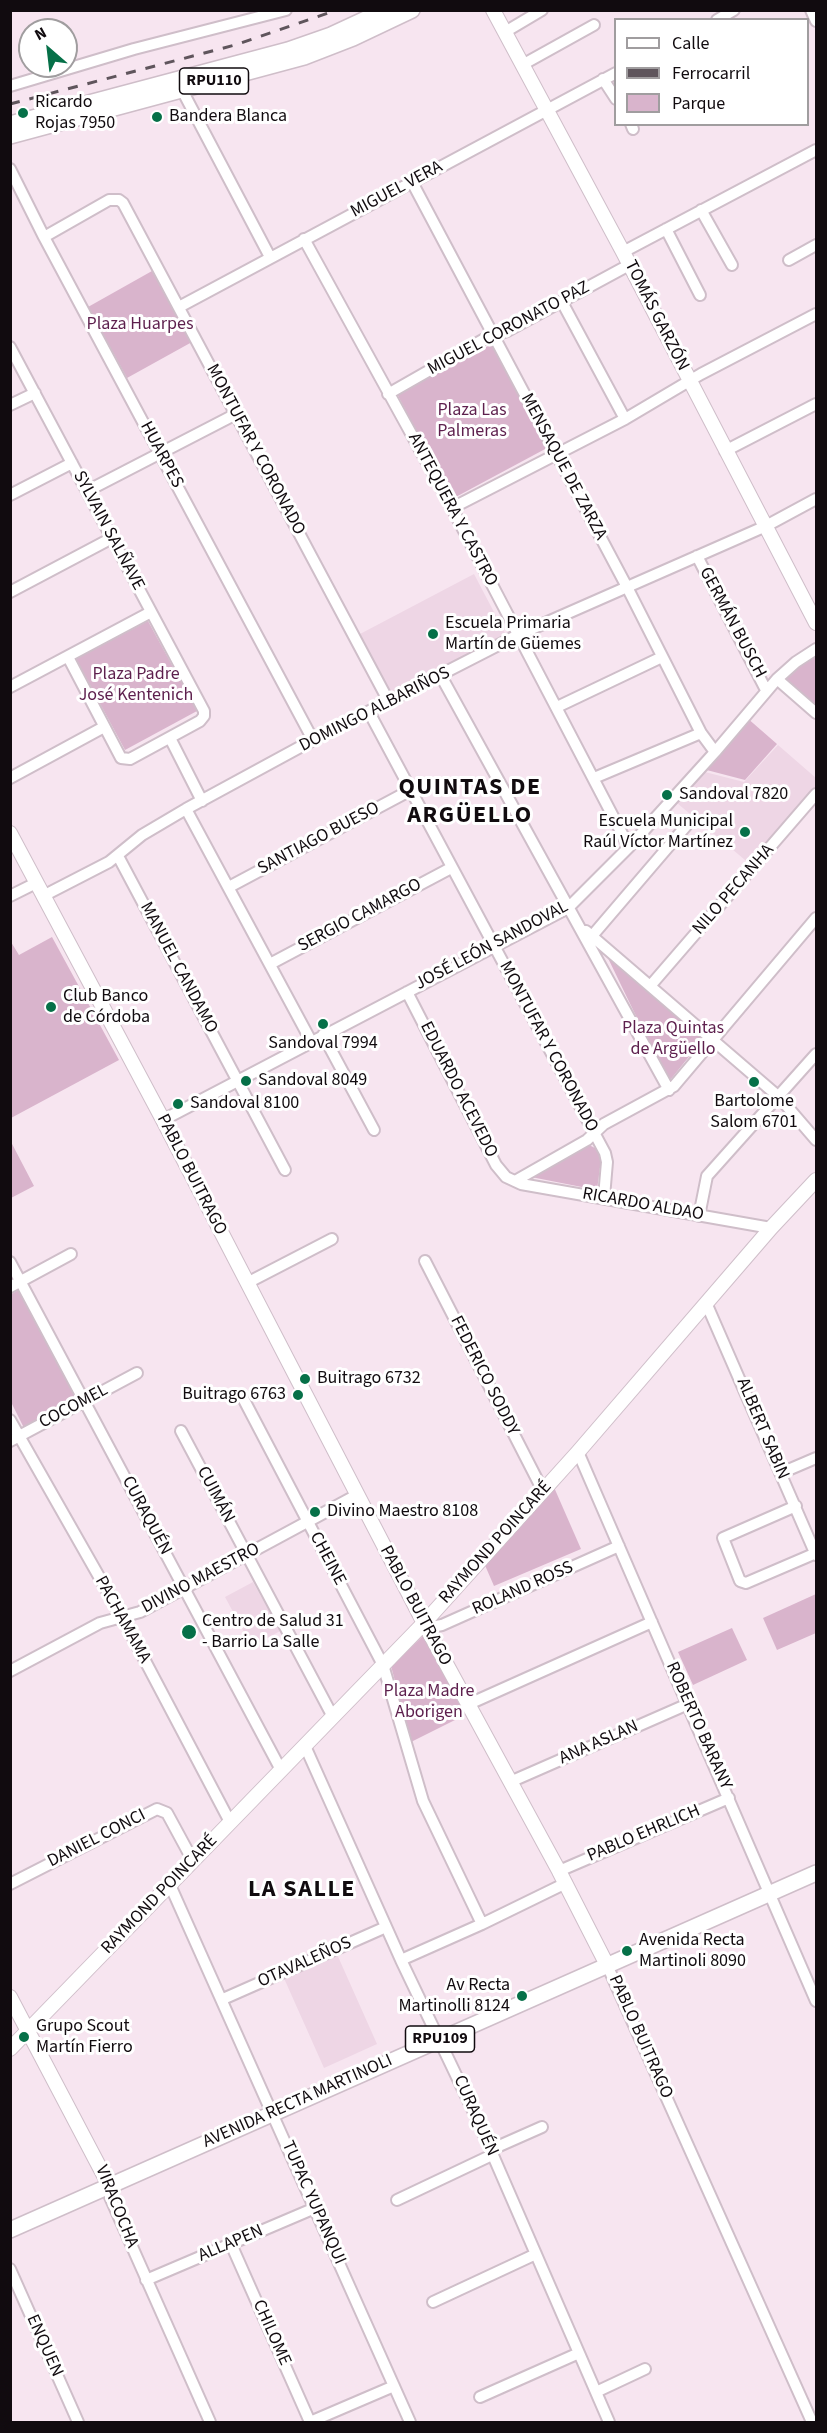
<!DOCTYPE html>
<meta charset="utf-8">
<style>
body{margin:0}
#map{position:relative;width:827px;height:2433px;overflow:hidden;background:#f7e5f0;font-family:"Source Sans 3",sans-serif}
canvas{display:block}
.frame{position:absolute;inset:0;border:12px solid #110b0f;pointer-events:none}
.legend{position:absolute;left:614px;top:18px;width:195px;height:108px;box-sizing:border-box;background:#fff;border:2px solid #a09d9f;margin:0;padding:8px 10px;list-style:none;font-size:18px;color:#110b0f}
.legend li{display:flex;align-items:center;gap:12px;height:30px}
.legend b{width:30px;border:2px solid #a09d9f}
.north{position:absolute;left:18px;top:18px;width:60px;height:60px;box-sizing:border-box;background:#fff;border:2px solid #a09d9f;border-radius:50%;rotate:332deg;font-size:16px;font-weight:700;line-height:24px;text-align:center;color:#110b0f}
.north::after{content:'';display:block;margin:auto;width:21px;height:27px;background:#067048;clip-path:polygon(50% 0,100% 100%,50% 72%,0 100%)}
</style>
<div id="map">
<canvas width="827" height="2433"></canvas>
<div class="frame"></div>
<ul class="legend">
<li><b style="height:8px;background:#fff"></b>Calle</li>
<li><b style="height:8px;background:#5f555c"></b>Ferrocarril</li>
<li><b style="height:16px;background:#d9b4cc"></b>Parque</li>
</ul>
<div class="north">N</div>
</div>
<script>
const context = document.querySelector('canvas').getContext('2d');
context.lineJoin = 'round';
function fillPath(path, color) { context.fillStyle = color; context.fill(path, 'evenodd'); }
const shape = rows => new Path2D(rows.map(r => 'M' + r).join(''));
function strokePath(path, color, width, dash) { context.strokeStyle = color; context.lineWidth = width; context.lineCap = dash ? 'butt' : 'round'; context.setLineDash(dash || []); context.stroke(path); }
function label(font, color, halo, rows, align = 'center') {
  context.font = font + ' "Source Sans 3",sans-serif'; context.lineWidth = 6; context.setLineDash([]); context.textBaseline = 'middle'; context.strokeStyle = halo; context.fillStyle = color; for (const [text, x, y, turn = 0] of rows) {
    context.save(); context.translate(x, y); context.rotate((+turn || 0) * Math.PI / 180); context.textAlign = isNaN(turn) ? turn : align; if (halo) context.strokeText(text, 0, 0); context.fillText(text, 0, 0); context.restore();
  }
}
fillPath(shape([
 [474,574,506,635,391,695,360,634],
 [778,745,816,778,816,788,751,865,671,798,697,770,744,782],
 [253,1582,280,1631,252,1647,225,1597],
 [336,1952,377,2044,324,2068,283,1976]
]), '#eed6e5');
fillPath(shape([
 [152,271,192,342,127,378,88,307],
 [492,344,547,448,452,499,397,394],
 [148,621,197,711,125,750,76,659],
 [816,652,816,705,784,679],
 [746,717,777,744,745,780,699,768],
 [52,937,119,1060,11,1118,11,942,19,955],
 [606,954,704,1038,671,1079,666,1078],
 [10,1140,34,1186,11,1198,10,1198],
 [589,1145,597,1149,601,1160,597,1190,531,1177],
 [20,1289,77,1397,24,1428,11,1402,10,1295],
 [553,1485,581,1549,494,1586,484,1563],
 [816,1594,816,1633,777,1650,763,1618],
 [732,1628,747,1660,693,1685,678,1652],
 [424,1635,465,1715,411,1742,391,1666]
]), '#d9b4cc');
const street = shape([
 [811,10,816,21],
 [717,20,734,10],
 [505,32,542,10],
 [522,65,594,25],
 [603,79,616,99],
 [186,85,182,90,270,257],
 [10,86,134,49,286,10],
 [631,124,633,129],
 [10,169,44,237,313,740],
 [412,182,627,587,701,733,715,752],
 [701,210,732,265],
 [666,229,700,295],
 [44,237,109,200,119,200,123,203,389,702],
 [304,239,452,508,629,847],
 [623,252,816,150],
 [789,260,816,245],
 [562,302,625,419],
 [179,307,616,73],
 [10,347,204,711,204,716,200,721,130,759,121,758,68,657],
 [388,394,486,338,507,331,629,265],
 [10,405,35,393],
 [725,451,816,404],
 [87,491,236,414],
 [10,495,72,463],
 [452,508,625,419,701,374,816,314],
 [697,556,766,690],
 [10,592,112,538],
 [441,676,669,1090],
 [777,679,816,713],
 [10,687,151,612],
 [557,707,662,657],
 [369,712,605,1153,607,1162,604,1197],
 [170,738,202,801],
 [10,778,104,727],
 [594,778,701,733],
 [186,809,311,1041],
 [118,856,285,1170],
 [229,887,409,791],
 [10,896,36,883],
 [43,896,109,862,142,835,186,809,313,740,518,635,766,526,816,499],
 [586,931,779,1097,816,1140],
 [592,936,686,826],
 [270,964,451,868],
 [651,985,816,794],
 [407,992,496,1165,506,1177,521,1184,771,1228],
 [323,1035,374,1130],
 [163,1120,568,908,629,847,715,752,777,679,796,662,816,649],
 [515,1181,587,1140,604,1124,674,1086,816,918],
 [699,1216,707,1176,816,1054],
 [425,1261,543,1491],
 [10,1262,281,1770],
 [247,1283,332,1239],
 [10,1287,71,1254],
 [707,1305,816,1555],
 [243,1398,383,1665,423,1801,482,1924],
 [10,1420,122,1617,230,1822],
 [181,1431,333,1717],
 [10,1441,137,1373],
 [578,1452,816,2001],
 [781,1473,816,1458],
 [796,1506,723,1538,740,1581,746,1583,816,1553],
 [426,1628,442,1625,619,1546],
 [10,1671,100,1623,140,1612,357,1495],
 [469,1704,652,1622],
 [305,1746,401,1960,478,2121,609,2422],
 [510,1782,688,1704],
 [559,1871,729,1798],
 [10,1884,157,1809,167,1813,193,1861],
 [170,1885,410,2422],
 [401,1960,482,1924,566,1883],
 [607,1965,812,2422],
 [223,1999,386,1927],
 [490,2150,542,2127],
 [110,2187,110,2197,210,2422],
 [397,2200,492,2155],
 [231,2244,310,2422],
 [10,2269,78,2422],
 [146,2280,315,2208],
 [433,2302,536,2254],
 [596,2392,645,2369],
 [480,2397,579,2353],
 [310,2422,394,2386]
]);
const secondary = shape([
 [493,10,623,252,816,623],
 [10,833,163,1120,424,1623,559,1871,607,1965],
 [10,1997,110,2187],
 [10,2049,424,1623,578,1452,771,1228,816,1180]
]);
const primary = shape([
 [10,124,288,50,331,35,385,10],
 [10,136,304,57,353,38,412,10],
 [10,2230,816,1873]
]);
strokePath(street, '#cfbec9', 14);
strokePath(secondary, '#cfbec9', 16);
strokePath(primary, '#cfbec9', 18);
strokePath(street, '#fff', 10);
strokePath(secondary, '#fff', 14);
strokePath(primary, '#fff', 15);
strokePath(shape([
 [10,104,235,45,337,10]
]), '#5f555c', 3, [10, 10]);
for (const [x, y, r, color] of [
 [23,113,6,"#067048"],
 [157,117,6,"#067048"],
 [433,634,6,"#067048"],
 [667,795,6,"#067048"],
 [745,832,6,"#067048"],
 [51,1007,6,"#067048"],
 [323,1024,6,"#067048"],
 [246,1081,6,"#067048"],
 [754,1082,6,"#067048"],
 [178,1104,6,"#067048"],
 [305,1379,6,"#067048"],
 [298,1395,6,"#067048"],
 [315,1512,6,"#067048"],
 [189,1632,8,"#067048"],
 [627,1951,6,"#067048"],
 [522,1996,6,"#067048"],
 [24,2037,6,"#067048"]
]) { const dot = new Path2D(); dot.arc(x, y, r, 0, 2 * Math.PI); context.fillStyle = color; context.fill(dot); strokePath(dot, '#fff', 2); }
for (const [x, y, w] of [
 [214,81,69],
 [440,2039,69]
]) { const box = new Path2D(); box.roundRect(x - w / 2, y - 13, w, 26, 4.5); context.fillStyle = '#fff'; context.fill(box); strokePath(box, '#110b0f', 1.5); }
label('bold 16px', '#110b0f', null, [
 ["RPU110",214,81],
 ["RPU109",440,2039]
]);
label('18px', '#110b0f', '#fff', [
 ["Ricardo",35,103],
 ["Rojas 7950",35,124],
 ["Bandera Blanca",169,117],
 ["Escuela Primaria",445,624],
 ["Martín de Güemes",445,645],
 ["Sandoval 7820",679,795],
 ["Escuela Municipal",733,822,"right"],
 ["Raúl Víctor Martínez",733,843,"right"],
 ["Club Banco",63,997],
 ["de Córdoba",63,1018],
 ["Sandoval 7994",323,1044,"center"],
 ["Sandoval 8049",258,1081],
 ["Bartolome",754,1102,"center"],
 ["Salom 6701",754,1123,"center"],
 ["Sandoval 8100",190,1104],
 ["Buitrago 6732",317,1379],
 ["Buitrago 6763",286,1395,"right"],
 ["Divino Maestro 8108",327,1512],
 ["Centro de Salud 31",202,1622],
 ["- Barrio La Salle",202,1643],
 ["Avenida Recta",639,1941],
 ["Martinoli 8090",639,1962],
 ["Av Recta",510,1986,"right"],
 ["Martinolli 8124",510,2007,"right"],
 ["Grupo Scout",36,2027],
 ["Martín Fierro",36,2048]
], 'left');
label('18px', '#110b0f', '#fff', [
 ["MIGUEL VERA",397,190,-28],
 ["TOMÁS GARZÓN",656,316,63],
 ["MIGUEL CORONATO PAZ",509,329,-28],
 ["MONTUFAR Y CORONADO",255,450,62],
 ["HUARPES",161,455,62],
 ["MENSAQUE DE ZARZA",563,467,62],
 ["ANTEQUERA Y CASTRO",452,510,62],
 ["SYLVAIN SALÑAVE",108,531,62],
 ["GERMÁN BUSCH",732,623,62],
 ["DOMINGO ALBARIÑOS",375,710,-27],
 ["SANTIAGO BUESO",319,839,-28],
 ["NILO PECANHA",734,890,-49],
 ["SERGIO CAMARGO",360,916,-28],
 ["JOSÉ LEÓN SANDOVAL",492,946,-28],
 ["MANUEL CANDAMO",178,968,62],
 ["MONTUFAR Y CORONADO",548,1047,62],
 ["EDUARDO ACEVEDO",458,1090,63],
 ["PABLO BUITRAGO",191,1175,63],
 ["RICARDO ALDAO",643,1205,10],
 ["FEDERICO SODDY",484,1376,63],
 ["COCOMEL",74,1407,-28],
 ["ALBERT SABIN",762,1429,67],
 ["CUIMÁN",215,1495,62],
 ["CURAQUÉN",146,1516,62],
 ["RAYMOND POINCARÉ",496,1543,-48],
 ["CHEINE",327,1559,62],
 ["DIVINO MAESTRO",201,1579,-28],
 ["ROLAND ROSS",523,1589,-24],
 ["PABLO BUITRAGO",415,1606,62],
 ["PACHAMAMA",122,1620,61],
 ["ROBERTO BARANY",698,1726,66],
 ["ANA ASLAN",599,1743,-24],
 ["PABLO EHRLICH",644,1834,-23],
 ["DANIEL CONCI",97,1839,-27],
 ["RAYMOND POINCARÉ",160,1895,-46],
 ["OTAVALEÑOS",305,1963,-24],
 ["PABLO BUITRAGO",640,2037,66],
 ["AVENIDA RECTA MARTINOLI",298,2102,-24],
 ["CURAQUÉN",475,2116,66],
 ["TUPAC YUPANQUI",313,2203,66],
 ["VIRACOCHA",116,2207,68],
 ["ALLAPEN",231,2244,-23],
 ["CHILOME",271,2333,66],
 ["ENQUEN",44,2346,66]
]);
label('18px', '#5d1f4d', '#fff', [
 ["Plaza Huarpes",140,325],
 ["Plaza Las",472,411],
 ["Palmeras",472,432],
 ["Plaza Padre",136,675],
 ["José Kentenich",136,696],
 ["Plaza Quintas",673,1029],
 ["de Argüello",673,1050],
 ["Plaza Madre",429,1692],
 ["Aborigen",429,1713]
]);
context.letterSpacing = '1.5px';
label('bold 24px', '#110b0f', '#fff', [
 ["QUINTAS DE",470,789],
 ["ARGÜELLO",470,817],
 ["LA SALLE",302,1891]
]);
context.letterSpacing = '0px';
</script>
